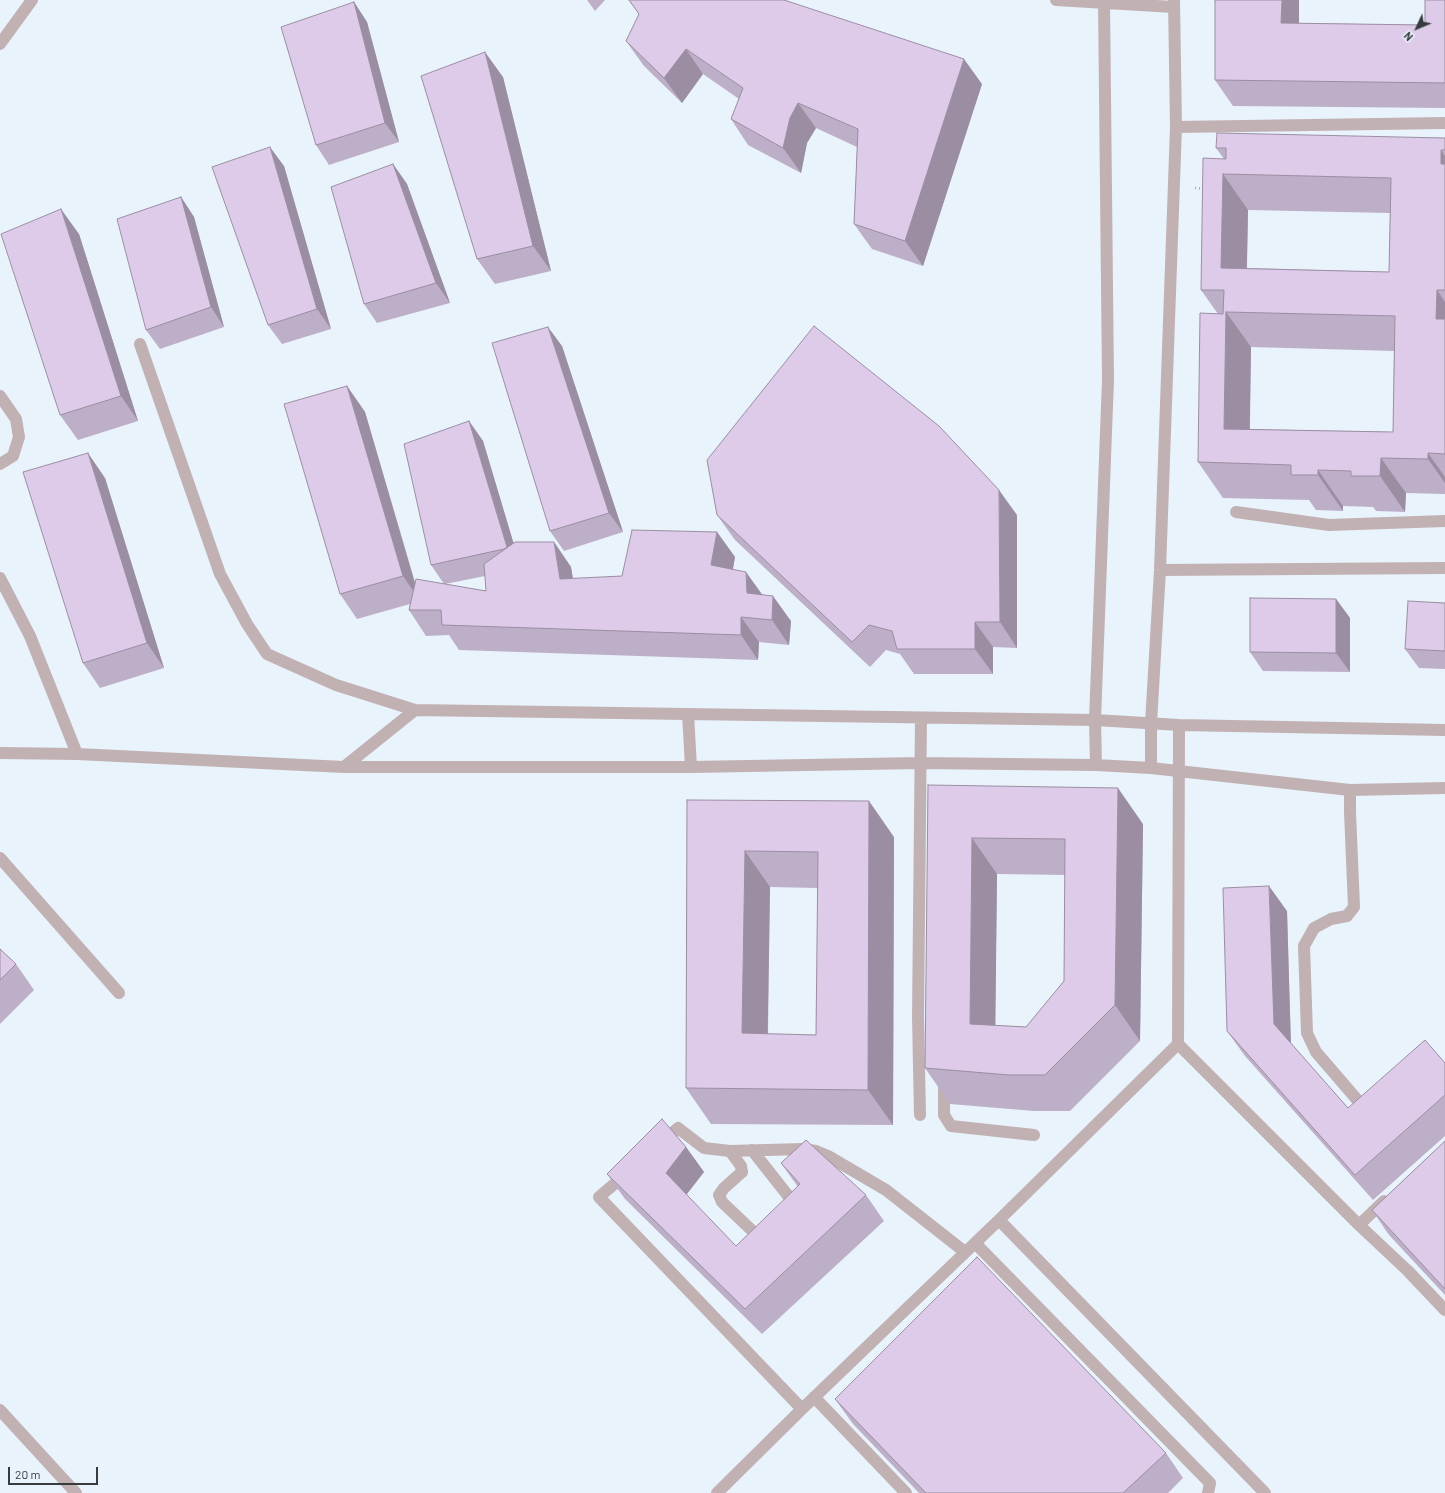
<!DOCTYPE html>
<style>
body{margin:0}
#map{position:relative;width:1445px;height:1493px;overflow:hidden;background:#e9f3fc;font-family:Barlow,sans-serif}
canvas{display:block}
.north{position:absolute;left:1397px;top:8px;width:40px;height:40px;-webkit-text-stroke:3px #e9f3fc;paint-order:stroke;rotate:226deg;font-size:11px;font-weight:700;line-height:16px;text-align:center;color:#373b3e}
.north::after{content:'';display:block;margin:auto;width:14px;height:18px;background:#373b3e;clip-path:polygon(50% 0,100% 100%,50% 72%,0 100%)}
.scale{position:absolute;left:8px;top:1467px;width:90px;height:18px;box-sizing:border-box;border:2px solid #373b3e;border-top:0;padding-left:5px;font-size:12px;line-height:14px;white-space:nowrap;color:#373b3e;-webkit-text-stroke:3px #e9f3fc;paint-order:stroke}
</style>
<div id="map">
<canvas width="1445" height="1493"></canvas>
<div class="north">N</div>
<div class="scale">20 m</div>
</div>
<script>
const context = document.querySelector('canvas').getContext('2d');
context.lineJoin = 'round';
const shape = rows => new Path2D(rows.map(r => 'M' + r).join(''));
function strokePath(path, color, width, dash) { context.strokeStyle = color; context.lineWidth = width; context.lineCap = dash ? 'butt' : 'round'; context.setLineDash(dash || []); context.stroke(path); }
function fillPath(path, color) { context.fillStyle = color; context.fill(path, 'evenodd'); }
strokePath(shape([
 [1195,188,1206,189]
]), '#a3abb1', 2.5, [1, 3]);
strokePath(shape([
 [1056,0,1173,7],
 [0,44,32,0],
 [1176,127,1445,123],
 [140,344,220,574,247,624,267,654,336,685,415,710,1095,720,1179,725,1445,730],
 [0,396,16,419,19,437,13,456,0,464],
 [1236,512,1329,525,1445,521],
 [1160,570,1445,568],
 [0,578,30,636,77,754],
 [688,714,691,767],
 [1179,725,1178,1044,1359,1225,1408,1271,1445,1310],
 [0,753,77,754,344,767,691,767,920,763,1096,765,1151,768,1350,790,1445,788],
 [1096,765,1095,720,1108,380,1104,0],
 [344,767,415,710],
 [1151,768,1151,723,1160,570,1176,127,1174,0],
 [1350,790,1350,812,1354,907,1347,916,1331,919,1314,928,1304,946,1307,1033,1316,1052,1366,1110,1367,1110],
 [0,858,119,993],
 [944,1079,944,1115,951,1126,1034,1135],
 [920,1115,918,1017,921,718],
 [661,1143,678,1128,704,1148,730,1151,802,1149,816,1151,828,1156,886,1190,965,1252],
 [752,1150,793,1202,796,1210],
 [730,1151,741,1166,742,1172,724,1188,719,1195,722,1202,763,1241],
 [626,1174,599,1197,802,1409],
 [999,1220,1265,1493],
 [1359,1225,1384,1201],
 [975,1243,1210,1483,1208,1493],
 [814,1397,906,1493],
 [0,1410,76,1493],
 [717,1493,802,1409,999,1220,1178,1044]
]), '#c2b1b3', 12);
fillPath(shape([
 [587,0,605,0,595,11],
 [629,0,784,0,982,84,923,266,872,249,854,224,857,147,816,128,807,143,801,173,748,145,731,119,739,99,703,74,682,103,644,66,626,41,639,14],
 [1215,0,1299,0,1299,23,1425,25,1445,0,1445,108,1233,106,1215,80],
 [354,2,367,22,399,142,329,165,316,145],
 [503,77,551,271,495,284,477,259],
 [1445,138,1445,494,1406,493,1405,512,1376,511,1373,507,1343,506,1343,511,1316,510,1309,500,1223,498,1198,462,1218,314,1201,290,1224,159,1216,148],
 [1248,210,1390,213,1389,272,1247,268],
 [1251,347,1394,351,1393,432,1250,429],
 [393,164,407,184,450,303,377,323,364,304],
 [284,166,331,329,282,344,268,325],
 [181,197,194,217,224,327,160,349,146,330],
 [79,234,138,421,78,440,60,415],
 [562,346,623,532,564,551,550,531],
 [347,386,365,412,415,582,444,584,431,565,469,421,483,441,513,542,554,542,571,567,573,579,622,576,717,532,735,557,733,569,791,621,789,645,759,642,758,660,459,650,449,635,426,636,409,610,410,604,357,619,340,594],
 [485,576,486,591,445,584],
 [105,478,164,668,100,688,83,663],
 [717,515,1017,515,1017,648,993,647,993,674,914,674,900,654,886,650,870,667,735,540],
 [1336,599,1350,618,1350,672,1263,671,1250,652],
 [1445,603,1445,669,1419,668,1405,649],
 [928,785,1143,824,1140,1041,1070,1111,1034,1111,950,1104,925,1068],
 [997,874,1065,875,1064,981,1026,1027,995,1025],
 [687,800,894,837,893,1125,711,1124,686,1088],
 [770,887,818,888,816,1035,768,1034],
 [1287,911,1291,1044,1348,1108,1445,1063,1445,1136,1373,1200,1245,1056,1227,1031],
 [0,949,16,964,34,990,0,1024],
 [1445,1141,1445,1295,1389,1235,1372,1210],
 [686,1147,704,1172,686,1195,736,1246,798,1187,781,1163,866,1195,884,1221,762,1334,625,1199,607,1174],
 [835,1399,1166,1453,1183,1478,1168,1493,919,1493,853,1424]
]), '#beafc8');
fillPath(shape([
 [1282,0,1299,0,1299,48,1281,23],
 [354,2,367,22,399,142,385,123],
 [686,49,703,74,682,103,664,78],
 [485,52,503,77,551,271,533,246],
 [964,59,982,84,923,266,905,241],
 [798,103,816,128,807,143,801,173,783,148,790,118],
 [270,147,284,166,331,329,317,309],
 [1441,150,1445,156,1445,170,1441,164],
 [393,164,407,184,450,303,436,283],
 [1223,174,1248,210,1246,303,1221,268],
 [181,197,194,217,224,327,211,307],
 [61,209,79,234,138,421,121,396],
 [1437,290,1445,302,1445,331,1436,319],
 [1226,312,1251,347,1249,464,1224,429],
 [548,327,562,346,623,532,609,513],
 [347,386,365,412,420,601,403,576],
 [469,421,483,441,521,568,508,549],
 [88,453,105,478,164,668,147,643],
 [1428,453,1445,477,1445,483,1428,459],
 [1381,458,1406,493,1405,512,1380,476],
 [1318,470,1343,506,1343,511,1318,475],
 [999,490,1017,515,1017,648,1000,622],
 [717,532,735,557,729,590,711,565],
 [554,542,571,567,577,605,560,579],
 [746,572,764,597,747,593],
 [773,596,791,621,789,645,772,620],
 [1336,599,1350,618,1350,672,1336,653],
 [741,617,759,642,758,660,741,635],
 [975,622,993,647,993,674,975,649],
 [1118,788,1143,824,1140,1041,1115,1005],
 [869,801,894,837,893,1125,868,1090],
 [972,838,997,874,995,1060,970,1024],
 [745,851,770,887,767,1069,742,1033],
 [1269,886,1287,911,1291,1049,1274,1024],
 [686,1147,704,1172,683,1199,666,1173]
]), '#9b8ea3');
const building = shape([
 [629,0,784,0,964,59,905,241,854,224,858,129,798,103,790,118,783,148,731,119,743,88,686,49,664,78,626,41,639,14,629,0],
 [1215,0,1282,0,1281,23,1425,25,1425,0,1445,0,1445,83,1215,80,1215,0],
 [354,2,385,123,316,145,281,27,354,2],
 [485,52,533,246,477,259,421,76,485,52],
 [1217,133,1445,138,1445,150,1441,150,1441,164,1445,164,1445,290,1437,290,1436,319,1445,319,1445,454,1428,453,1428,459,1381,458,1380,476,1351,476,1351,471,1318,470,1318,475,1291,475,1291,465,1198,462,1200,313,1223,314,1224,290,1201,290,1203,158,1226,159,1226,148,1216,148,1217,133],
 [1223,174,1391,178,1389,272,1221,268,1223,174],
 [1226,312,1395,316,1393,432,1224,429,1226,312],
 [270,147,317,309,268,325,212,167,270,147],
 [393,164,436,283,364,304,331,187,393,164],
 [181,197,211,307,146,330,117,219,181,197],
 [61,209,121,396,60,415,1,234,61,209],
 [814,326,939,426,999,490,1000,622,975,622,975,649,897,649,892,631,869,625,852,642,717,515,707,460,814,326],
 [548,327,609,513,550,531,492,343,548,327],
 [347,386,403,576,340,594,284,404,347,386],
 [469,421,507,547,504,549,431,565,404,444,469,421],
 [88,453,147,643,83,663,23,472,88,453],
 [632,530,717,532,711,565,746,572,747,593,773,596,772,620,741,617,741,635,442,625,441,610,409,610,416,579,486,591,484,564,515,542,554,542,560,579,622,576,632,530],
 [1250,598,1336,599,1336,653,1250,652,1250,598],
 [1408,601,1445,603,1445,651,1405,649,1408,601],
 [928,785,1118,788,1115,1005,1045,1075,1009,1075,925,1068,928,785],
 [972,838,1065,839,1064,981,1026,1027,970,1024,972,838],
 [687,800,869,801,868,1090,686,1088,687,800],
 [745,851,818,852,816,1035,742,1033,745,851],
 [1269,886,1274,1024,1348,1108,1425,1040,1445,1063,1445,1095,1355,1175,1227,1031,1223,888,1269,886],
 [0,949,16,964,0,980,0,949],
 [662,1119,686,1147,666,1173,736,1246,800,1184,781,1163,806,1140,866,1195,745,1309,607,1174,662,1119],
 [1445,1141,1445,1289,1372,1210,1445,1141],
 [977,1257,1166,1453,1123,1493,926,1493,835,1399,977,1257]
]);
fillPath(building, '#ddcbe9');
strokePath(building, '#9b8ea3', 1);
</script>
